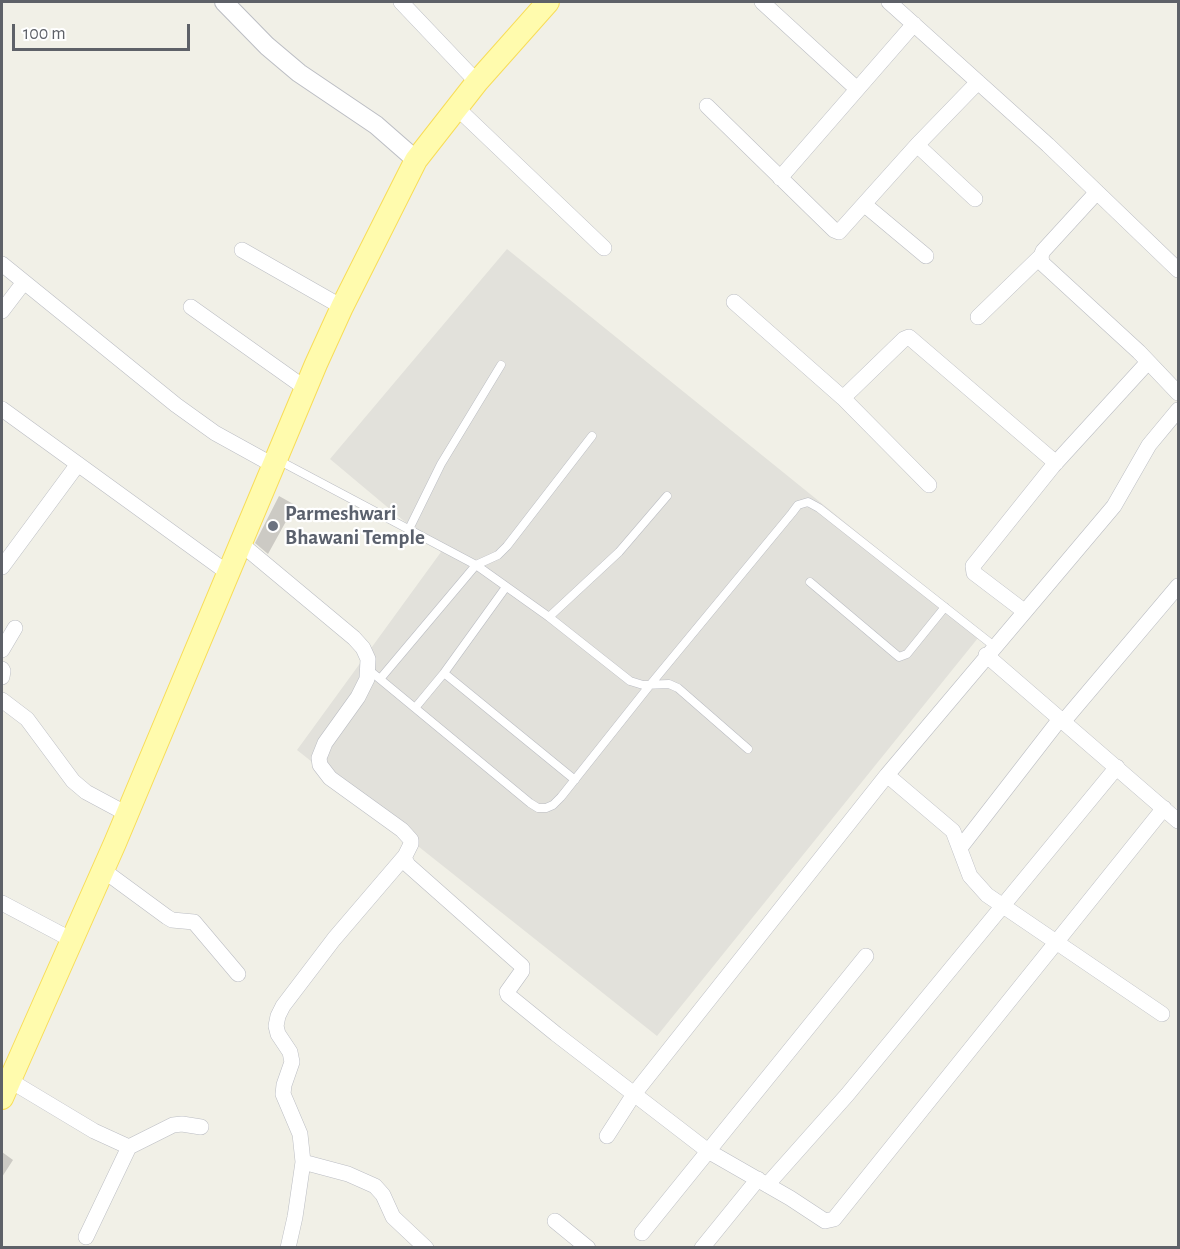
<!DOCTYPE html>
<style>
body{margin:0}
#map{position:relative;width:1180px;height:1249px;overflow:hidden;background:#f1f0e7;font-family:"Alegreya Sans",sans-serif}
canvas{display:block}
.frame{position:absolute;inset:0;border:3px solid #5e6168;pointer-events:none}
.scale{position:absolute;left:12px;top:24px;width:178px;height:27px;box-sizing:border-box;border:3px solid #5e6168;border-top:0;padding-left:8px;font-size:18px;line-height:21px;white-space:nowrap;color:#5e6168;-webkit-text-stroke:4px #fff;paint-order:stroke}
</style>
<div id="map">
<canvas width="1180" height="1249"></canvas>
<div class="frame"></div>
<div class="scale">100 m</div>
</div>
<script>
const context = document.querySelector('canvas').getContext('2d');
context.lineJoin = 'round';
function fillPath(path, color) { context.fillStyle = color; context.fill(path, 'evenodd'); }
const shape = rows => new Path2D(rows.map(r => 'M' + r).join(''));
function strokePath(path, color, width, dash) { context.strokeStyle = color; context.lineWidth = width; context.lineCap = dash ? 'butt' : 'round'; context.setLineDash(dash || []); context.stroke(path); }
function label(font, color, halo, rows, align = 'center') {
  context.font = font + ' "Alegreya Sans",sans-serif'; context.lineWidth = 4.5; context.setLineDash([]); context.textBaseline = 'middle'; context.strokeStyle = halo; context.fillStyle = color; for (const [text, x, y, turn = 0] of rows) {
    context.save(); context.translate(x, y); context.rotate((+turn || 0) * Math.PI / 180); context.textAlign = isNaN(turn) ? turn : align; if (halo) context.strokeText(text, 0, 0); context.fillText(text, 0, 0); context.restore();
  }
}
fillPath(shape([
 [507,249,982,633,657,1036,297,750,441,552,330,459]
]), '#e2e1db');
fillPath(shape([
 [279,496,295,505,268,554,255,543],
 [2,1152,13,1160,2,1177]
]), '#cccac4');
const service = shape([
 [278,460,476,565,549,617,630,681,643,685,669,684,678,688,748,749],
 [409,529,441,464,501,365],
 [810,582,899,657,907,654,945,607],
 [549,617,619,552,667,496],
 [369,670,530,803,538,808,546,808,553,805,561,797,650,685,792,513,798,505,808,502,819,508,994,646],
 [444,673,575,780],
 [380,679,476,565,498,555,507,546,592,436],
 [415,708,444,673,506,587]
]);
const minor = shape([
 [401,2,477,82],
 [762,2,857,89],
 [889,2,1048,145,1178,270],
 [707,106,834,230,839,232,917,145,978,82],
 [456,107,604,248],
 [917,145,975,199],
 [780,178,914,24],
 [1097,192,1043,251,1041,256,1042,263,1139,352,1178,393],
 [865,205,926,256],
 [242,250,342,307],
 [2,264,176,405,215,433,273,465],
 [734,302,843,398,929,485],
 [191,307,305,388],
 [2,311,24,282],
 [978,317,1041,256],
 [843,398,904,339,909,337,1056,463],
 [2,409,228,573],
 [240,543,354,638,363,648,368,659,367,679,358,697,325,743,319,758,320,765,330,778,402,830,411,840,411,844,404,858,408,865,522,966,522,971,507,992,508,995,556,1034,708,1151,790,1198,825,1221,834,1219,1164,808],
 [2,567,78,464],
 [1024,611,974,573,973,566,1053,466,1148,362],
 [2,650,15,628],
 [986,655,1178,821],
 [2,669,3,671,2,677],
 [2,700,27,719,73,781,86,792,127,814],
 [1063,722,1178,586],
 [887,775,953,831,970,876,987,895,1162,1014],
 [960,848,1060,719],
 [103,870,167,917,172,920,194,922,238,974],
 [2,903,72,940],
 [9,1080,94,1131,129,1147,173,1125,182,1124,201,1127],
 [607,1136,634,1094,887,775,1114,506,1149,445,1178,410],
 [303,1162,348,1174,375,1186,383,1195,393,1217,426,1248],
 [767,1185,847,1095,1117,767],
 [555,1221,588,1248],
 [642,1233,866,956],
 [86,1237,129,1147],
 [288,1248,295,1217,303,1162,300,1134,283,1094,284,1085,292,1062,290,1052,278,1034,276,1026,278,1016,283,1006,334,939,405,856],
 [702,1248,758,1179]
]);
const tertiary = shape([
 [224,2,267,46,299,73,376,125,416,160]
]);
const primary = shape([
 [2,1098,115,843,316,364,342,307,416,160,477,82,548,2]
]);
strokePath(service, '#bbbdc3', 9);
strokePath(minor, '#bbbdc3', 16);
strokePath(tertiary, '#bbbdc3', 20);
strokePath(primary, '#f8dd58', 24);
strokePath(service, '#fff', 8);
strokePath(minor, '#fff', 15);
strokePath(tertiary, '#fff', 18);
strokePath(primary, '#fffbad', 22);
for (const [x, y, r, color] of [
 [273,526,6,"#6b7280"]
]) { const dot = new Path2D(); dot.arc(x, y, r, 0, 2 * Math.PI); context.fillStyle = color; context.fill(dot); strokePath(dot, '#fff', 2); }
label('bold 21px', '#5b616d', '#fff', [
 ["Parmeshwari",285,514],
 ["Bhawani Temple",285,538]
], 'left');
</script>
